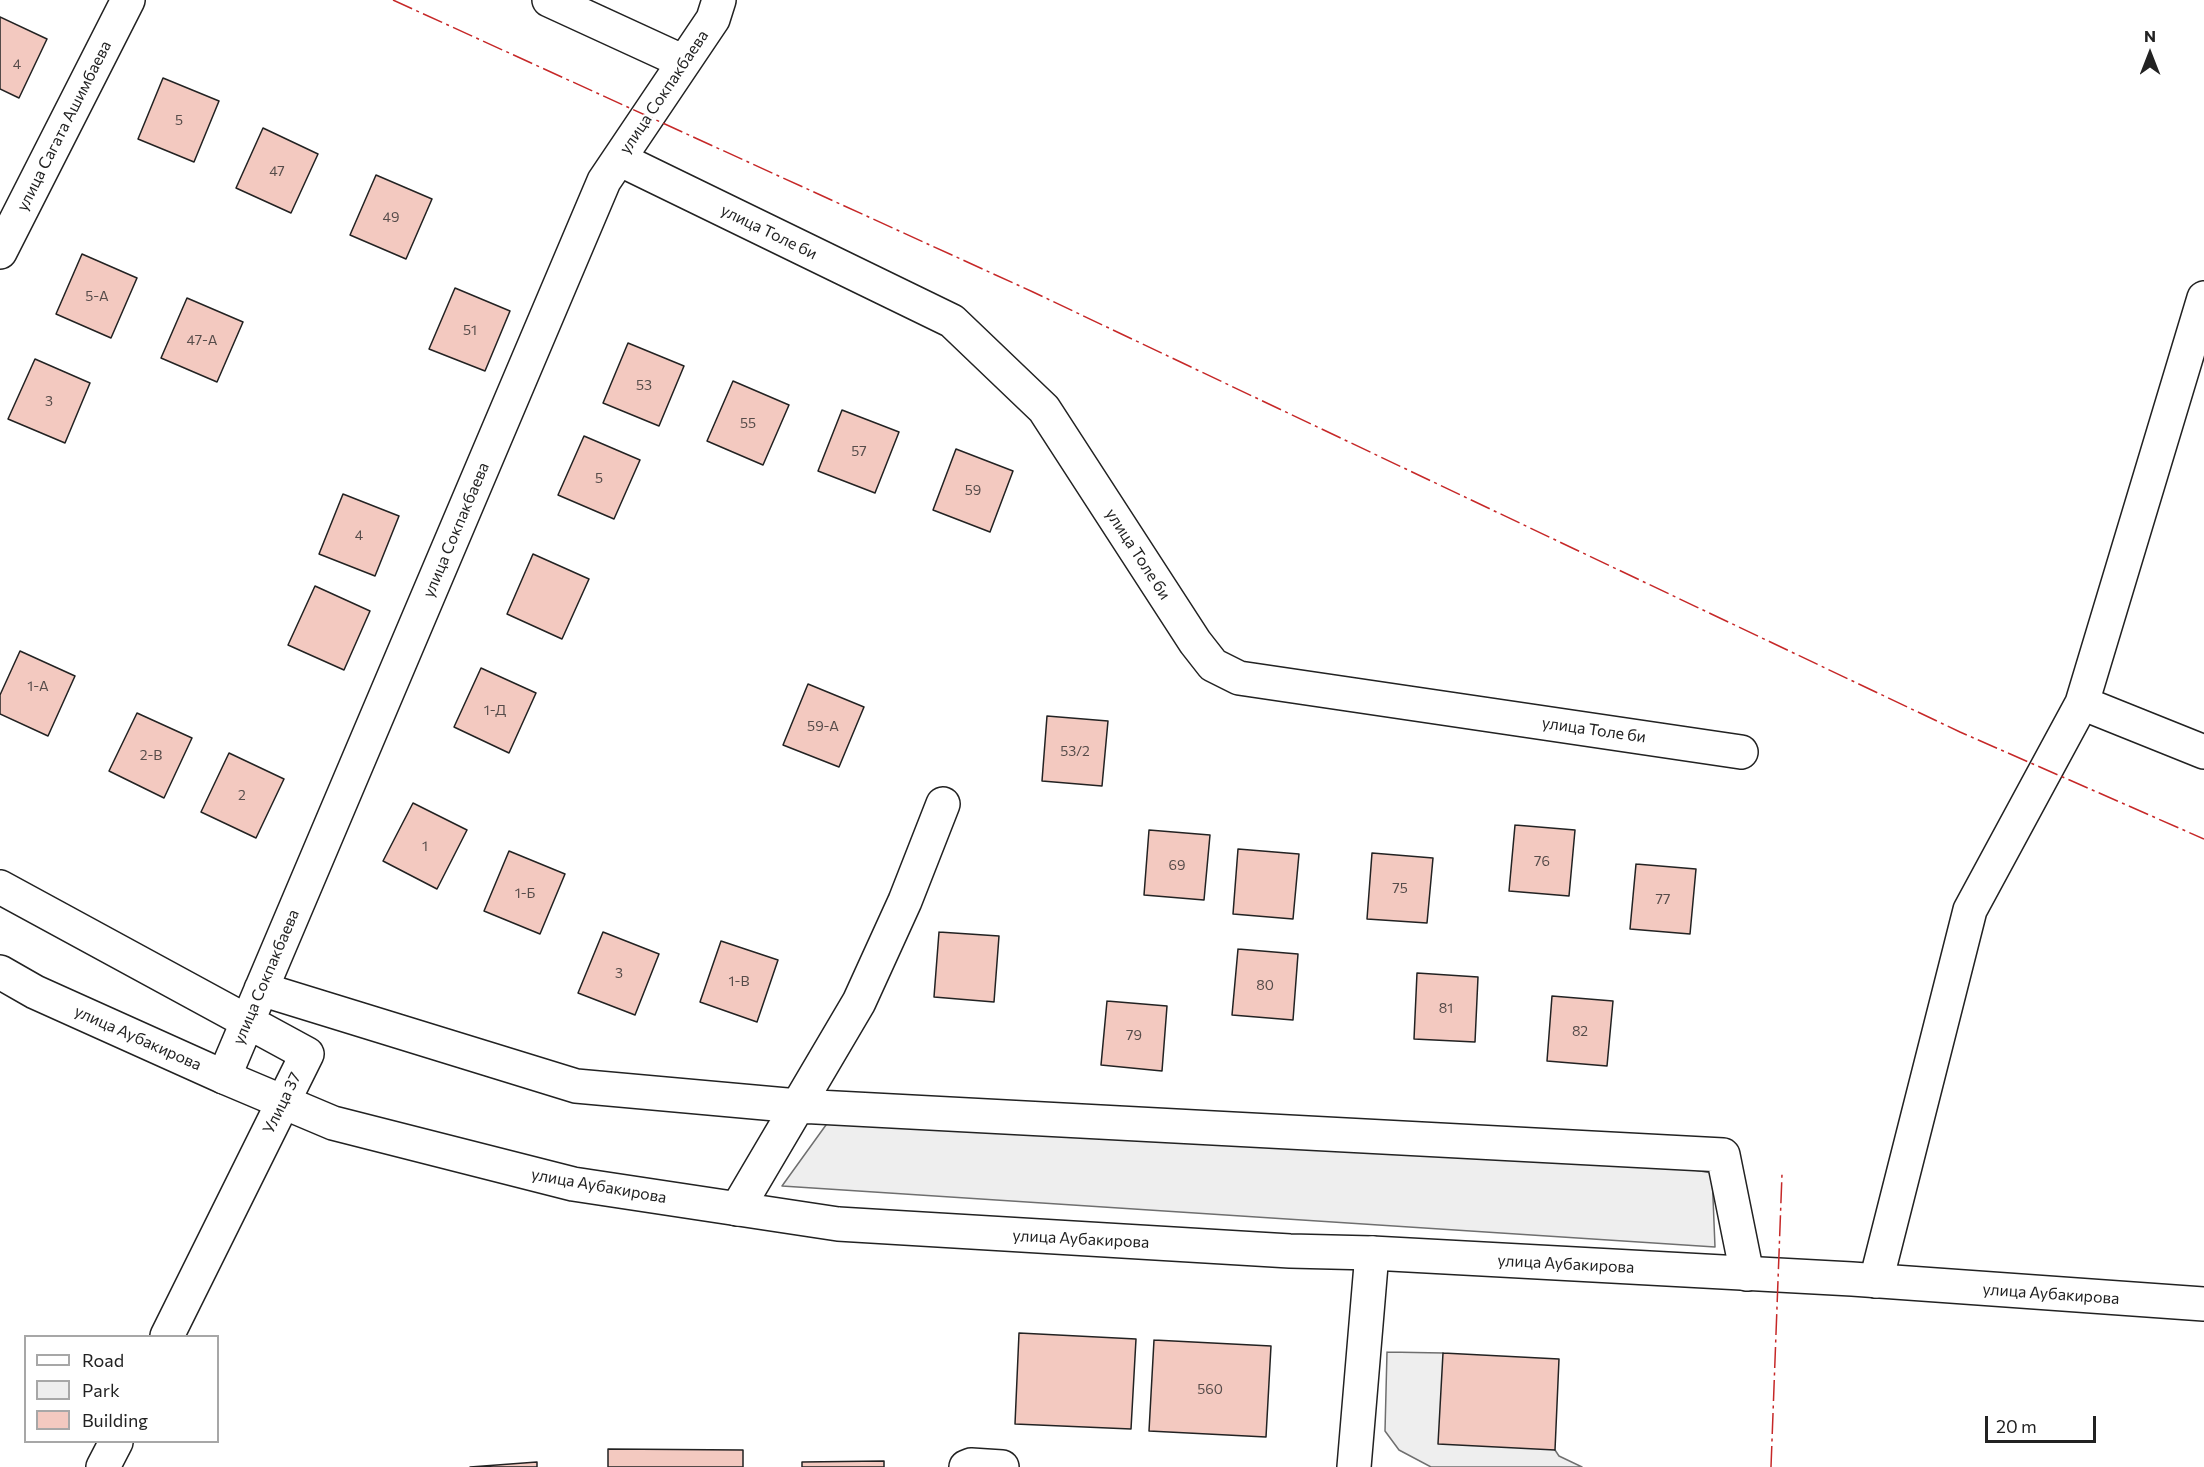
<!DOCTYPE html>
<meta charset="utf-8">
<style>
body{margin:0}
#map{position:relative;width:2204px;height:1467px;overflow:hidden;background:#fff;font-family:Commissioner,sans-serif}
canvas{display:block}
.legend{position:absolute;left:24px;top:1335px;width:195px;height:108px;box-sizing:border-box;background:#fff;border:2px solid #a7a7a7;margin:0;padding:8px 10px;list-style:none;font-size:18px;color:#222}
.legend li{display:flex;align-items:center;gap:12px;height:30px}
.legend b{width:30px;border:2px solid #a7a7a7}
.north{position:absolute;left:2120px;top:24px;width:60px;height:60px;-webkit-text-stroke:4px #fff;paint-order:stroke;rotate:0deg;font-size:16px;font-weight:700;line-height:24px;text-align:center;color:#222}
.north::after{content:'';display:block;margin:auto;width:21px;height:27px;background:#222;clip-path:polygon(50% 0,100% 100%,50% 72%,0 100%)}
.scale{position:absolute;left:1985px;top:1416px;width:111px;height:27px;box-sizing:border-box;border:3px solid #222;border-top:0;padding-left:8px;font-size:18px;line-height:21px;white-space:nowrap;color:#222;-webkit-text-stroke:4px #fff;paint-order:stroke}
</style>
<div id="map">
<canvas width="2204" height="1467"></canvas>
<ul class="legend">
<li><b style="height:8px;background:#fff"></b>Road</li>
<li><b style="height:16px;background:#eee"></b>Park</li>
<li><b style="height:16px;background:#f3c9c0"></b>Building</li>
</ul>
<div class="north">N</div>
<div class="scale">20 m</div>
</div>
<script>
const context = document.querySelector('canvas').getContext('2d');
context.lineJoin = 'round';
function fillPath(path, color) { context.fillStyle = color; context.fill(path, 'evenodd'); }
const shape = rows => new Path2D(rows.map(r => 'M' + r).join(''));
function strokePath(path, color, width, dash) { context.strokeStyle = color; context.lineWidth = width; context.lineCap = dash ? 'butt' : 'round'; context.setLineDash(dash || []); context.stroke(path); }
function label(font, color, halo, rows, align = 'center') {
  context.font = font + ' Commissioner,sans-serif'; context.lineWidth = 4.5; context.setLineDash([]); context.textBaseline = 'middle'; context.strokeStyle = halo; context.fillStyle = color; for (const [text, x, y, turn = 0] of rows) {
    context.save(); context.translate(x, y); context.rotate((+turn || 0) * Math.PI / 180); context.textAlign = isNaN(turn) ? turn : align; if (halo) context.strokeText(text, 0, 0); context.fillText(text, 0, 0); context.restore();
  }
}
const green = shape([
 [831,1118,1676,1167,1712,1173,1715,1247,782,1186,831,1118],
 [1387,1352,1443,1353,1555,1450,1559,1456,1582,1467,1431,1467,1399,1450,1385,1431,1387,1352]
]);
fillPath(green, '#eee');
strokePath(green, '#6f6f6f', 1.5);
const building = shape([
 [0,17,47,39,19,98,0,89,0,17],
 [163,78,219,101,194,162,138,139,163,78],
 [263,128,318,154,291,213,236,188,263,128],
 [376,175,432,199,406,259,350,235,376,175],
 [82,254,137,278,111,338,56,314,82,254],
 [455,288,510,311,485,371,429,349,455,288],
 [187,298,243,322,217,382,161,358,187,298],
 [628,343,684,366,659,426,603,403,628,343],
 [35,359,90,383,65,443,8,419,35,359],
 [733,381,789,405,763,465,707,441,733,381],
 [842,410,899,432,875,493,818,471,842,410],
 [584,436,640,460,614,519,558,495,584,436],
 [956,449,1013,471,990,532,933,510,956,449],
 [343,494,399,516,375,576,319,554,343,494],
 [533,554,589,579,562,639,507,614,533,554],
 [315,586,370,611,344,670,288,645,315,586],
 [20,651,75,676,48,736,0,714,0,695,20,651],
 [481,668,536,693,509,753,454,727,481,668],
 [808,684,864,707,839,767,783,745,808,684],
 [137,713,192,738,164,798,109,771,137,713],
 [1047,716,1108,721,1102,786,1042,781,1047,716],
 [229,753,284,779,256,838,201,812,229,753],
 [413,803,467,830,437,889,383,861,413,803],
 [1515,825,1575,830,1569,896,1509,891,1515,825],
 [1149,830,1210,835,1204,900,1144,895,1149,830],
 [1238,849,1299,854,1293,919,1233,914,1238,849],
 [509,851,565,874,540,934,484,911,509,851],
 [1372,853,1433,858,1427,923,1367,919,1372,853],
 [1636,864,1696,869,1690,934,1630,929,1636,864],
 [603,932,659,954,635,1015,578,993,603,932],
 [939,932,999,936,994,1002,934,997,939,932],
 [721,941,778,960,757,1022,700,1002,721,941],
 [1238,949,1298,954,1293,1020,1232,1015,1238,949],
 [1417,973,1478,977,1475,1042,1414,1039,1417,973],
 [1552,996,1613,1001,1607,1066,1547,1061,1552,996],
 [1107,1001,1167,1006,1162,1071,1101,1065,1107,1001],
 [1019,1333,1136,1339,1131,1429,1015,1424,1019,1333],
 [1154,1340,1271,1346,1266,1437,1149,1431,1154,1340],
 [1443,1353,1559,1359,1555,1450,1438,1444,1443,1353],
 [608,1449,743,1450,743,1467,608,1467,608,1449],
 [884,1461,884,1467,802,1467,802,1462,884,1461],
 [537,1462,537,1467,470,1467,537,1462]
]);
fillPath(building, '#f3c9c0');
strokePath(building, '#222', 1.5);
const street = shape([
 [549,0,684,62],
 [619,159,952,321,1044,409,1195,642,1213,665,1239,678,1741,752],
 [0,252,128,0],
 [2204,298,2082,703,2204,752],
 [0,887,307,1054,167,1336],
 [261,989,576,1086,798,1106,1723,1155,1747,1274],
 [224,1077,604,181,713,19,719,0],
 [737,1209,859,1002,905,901,943,804],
 [1876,1281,1970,910,2082,703],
 [103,1467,116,1442],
 [966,1467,971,1465,1002,1467],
 [1354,1467,1372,1253]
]);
const secondary = shape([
 [0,972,35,992,224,1077,333,1123,573,1184,838,1224,1290,1251,1372,1253,1852,1279,2204,1304]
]);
strokePath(street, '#222', 36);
strokePath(secondary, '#222', 36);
strokePath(street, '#fff', 33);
strokePath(secondary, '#fff', 33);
strokePath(shape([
 [393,0,1033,292,1960,732,2204,839],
 [1771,1467,1782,1174]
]), '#c62828', 1.5, [21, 4.5, 3, 4.5]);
label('14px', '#564c4a', null, [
 ["4",17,64],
 ["5",179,120],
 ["47",277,171],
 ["49",391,217],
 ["5-А",97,296],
 ["51",470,330],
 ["47-А",202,340],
 ["53",644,385],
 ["3",49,401],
 ["55",748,423],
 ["57",859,451],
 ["5",599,478],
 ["59",973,490],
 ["4",359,535],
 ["1-А",38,686],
 ["1-Д",495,710],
 ["59-А",823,726],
 ["53/2",1075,751],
 ["2-В",151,755],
 ["2",242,795],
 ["1",425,846],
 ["76",1542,861],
 ["69",1177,865],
 ["75",1400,888],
 ["1-Б",525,893],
 ["77",1663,899],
 ["3",619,973],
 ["1-В",739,981],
 ["80",1265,985],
 ["81",1446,1008],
 ["82",1580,1031],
 ["79",1134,1035],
 ["560",1210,1389]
]);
label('16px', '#222', '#fff', [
 ["улица Сокпакбаева",664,92,-56],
 ["улица Сагата Ашимбаева",64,126,-63],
 ["улица Толе би",769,232,26],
 ["улица Сокпакбаева",456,530,-67],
 ["улица Толе би",1138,554,57],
 ["улица Толе би",1594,730,8],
 ["улица Сокпакбаева",266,977,-67],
 ["улица Аубакирова",138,1038,24],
 ["Улица 37",282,1103,-64],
 ["улица Аубакирова",599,1186,10],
 ["улица Аубакирова",1081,1239,3],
 ["улица Аубакирова",1566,1264,3],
 ["улица Аубакирова",2051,1294,4]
]);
</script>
